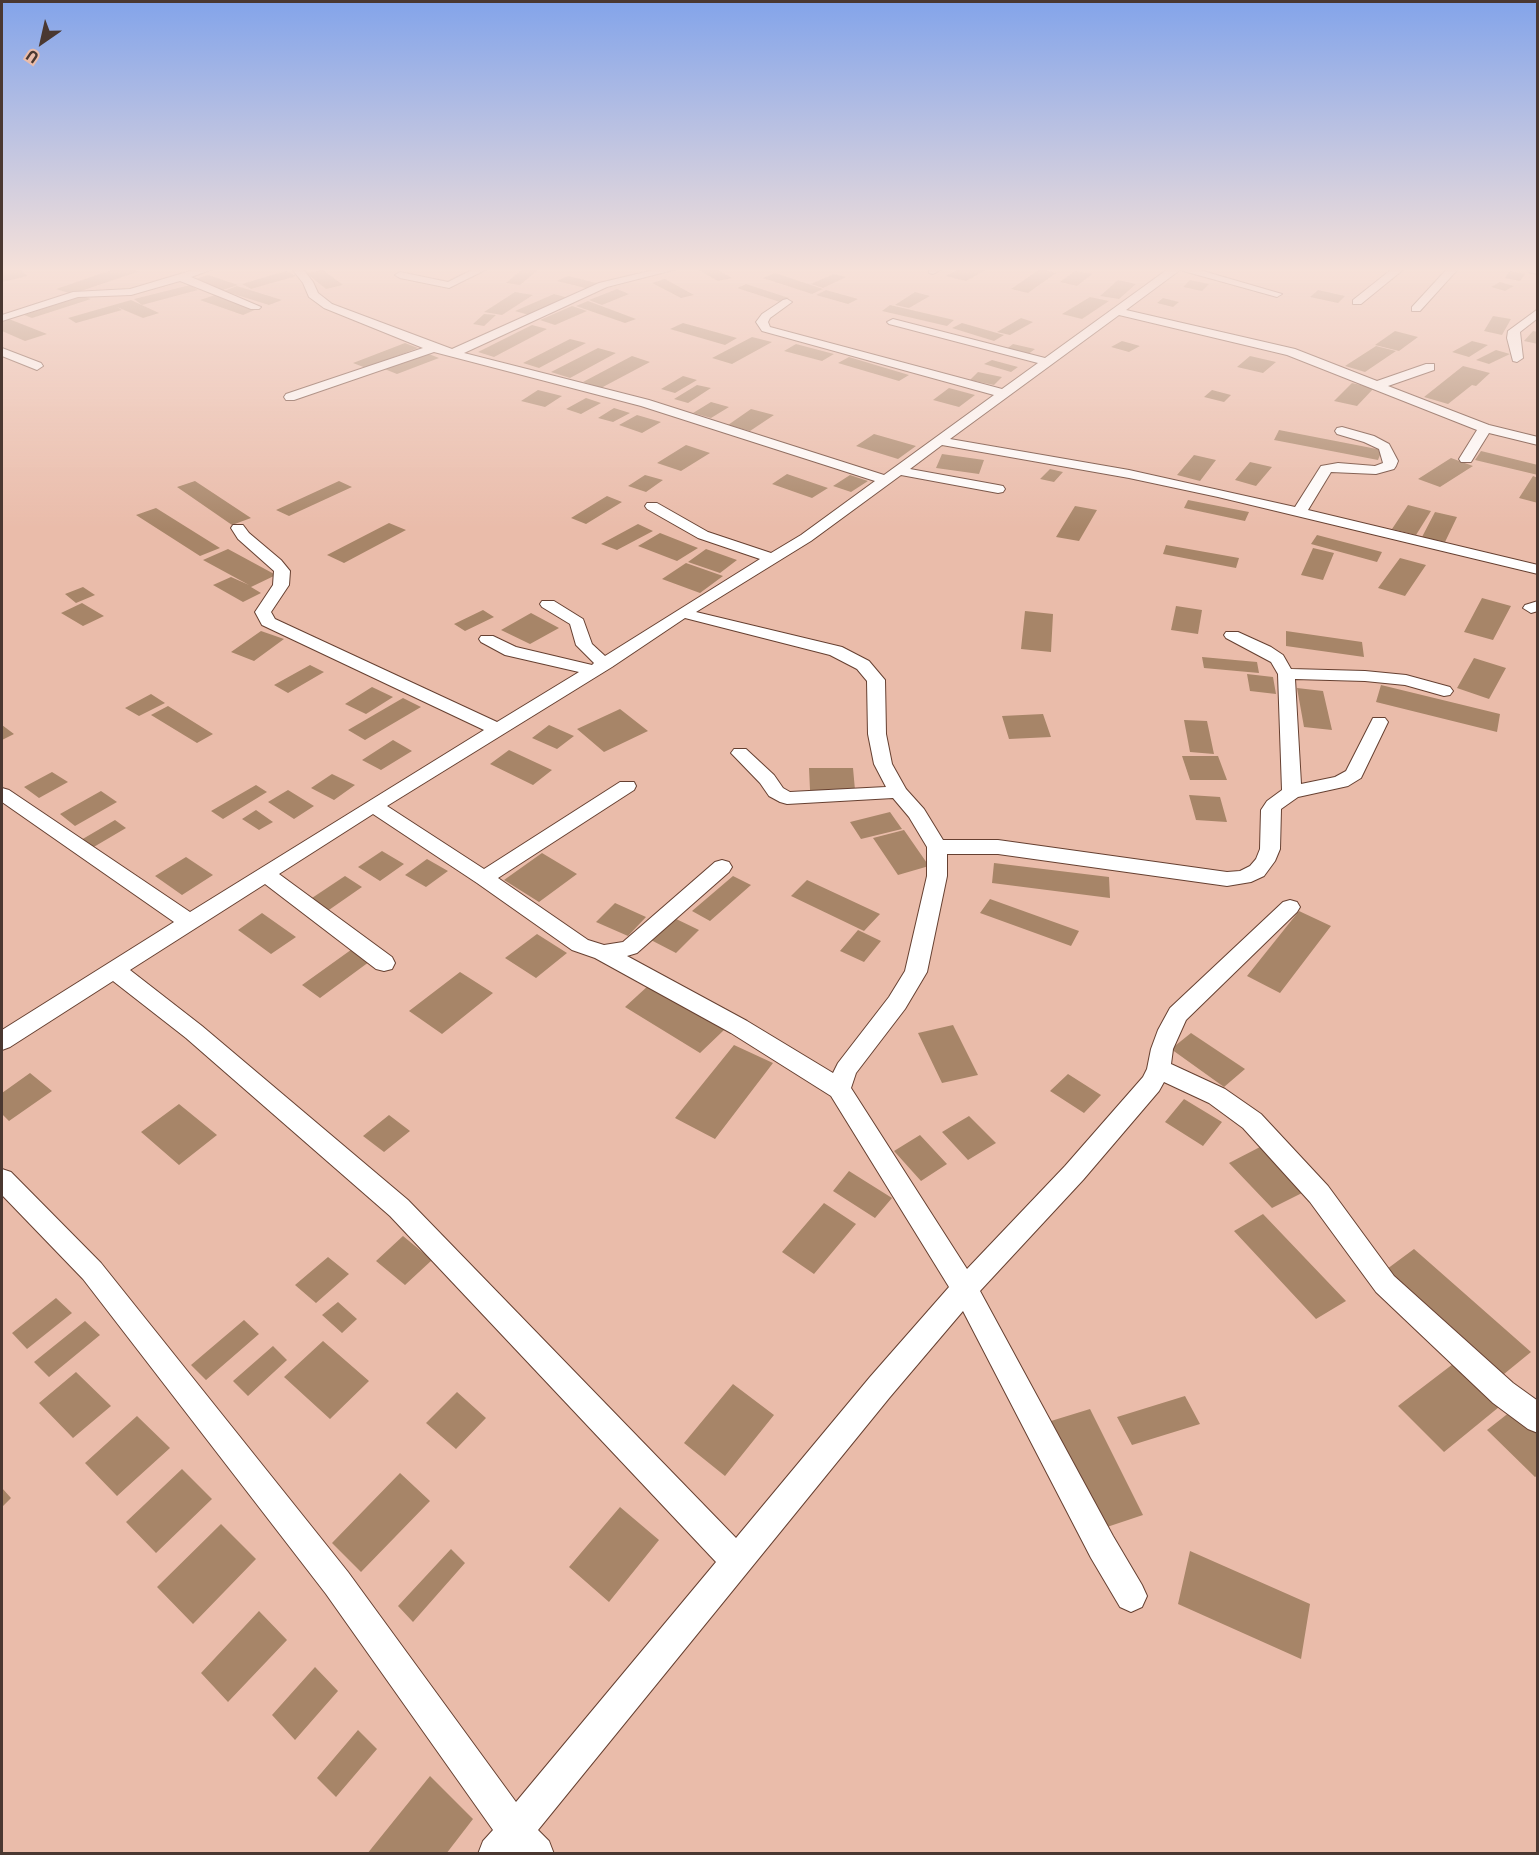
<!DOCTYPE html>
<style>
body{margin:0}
#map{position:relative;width:1539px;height:1855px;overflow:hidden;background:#eabcaa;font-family:"IBM Plex Sans",sans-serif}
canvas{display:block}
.frame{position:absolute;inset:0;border:3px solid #4a3831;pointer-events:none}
.north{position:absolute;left:12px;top:12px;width:60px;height:60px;-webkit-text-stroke:4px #eabcaa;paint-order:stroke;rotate:214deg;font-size:16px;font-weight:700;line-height:24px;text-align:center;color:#4a3831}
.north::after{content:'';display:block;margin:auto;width:21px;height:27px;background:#4a3831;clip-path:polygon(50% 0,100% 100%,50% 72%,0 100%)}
</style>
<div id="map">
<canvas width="1539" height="1855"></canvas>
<div class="frame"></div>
<div class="north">U</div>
</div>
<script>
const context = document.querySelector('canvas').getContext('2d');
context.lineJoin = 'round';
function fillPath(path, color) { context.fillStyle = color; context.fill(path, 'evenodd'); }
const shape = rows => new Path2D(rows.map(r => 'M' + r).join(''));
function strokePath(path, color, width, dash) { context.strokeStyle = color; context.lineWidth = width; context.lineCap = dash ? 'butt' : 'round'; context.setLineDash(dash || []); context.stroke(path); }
fillPath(shape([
 [2,269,20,269,27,276,2,282],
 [115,269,140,271,72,294,56,289],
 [523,269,539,269,520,285,506,283],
 [697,269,716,269,732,278,718,281],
 [959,269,987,269,966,281,946,276],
 [1040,269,1056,273,1028,293,1011,289],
 [323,270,343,285,326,289,306,273],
 [286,271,296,276,251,289,242,284],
 [1075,271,1092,274,1077,286,1060,282],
 [1510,271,1525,274,1520,281,1505,278],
 [775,273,823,289,812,294,763,278],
 [834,274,846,277,823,288,811,284],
 [208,275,238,285,223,290,193,280],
 [568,276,600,284,589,289,557,281],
 [665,279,694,295,681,298,652,283],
 [1118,280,1136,284,1119,299,1100,296],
 [1190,280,1209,284,1202,291,1183,287],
 [1500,282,1514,286,1505,291,1491,287],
 [746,284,789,298,780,302,737,288],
 [190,285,198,290,142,305,134,299],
 [237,286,282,300,269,305,224,291],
 [617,289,629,294,602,305,589,300],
 [826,290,858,299,848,304,816,295],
 [1318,290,1345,296,1338,303,1310,297],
 [515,292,533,295,502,315,484,312],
 [915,292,930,296,909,308,895,305],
 [554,294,569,298,529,315,515,311],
 [215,295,257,309,243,315,200,300],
 [82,296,91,299,32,318,24,315],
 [1090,297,1109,301,1082,319,1062,314],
 [1163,298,1179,302,1173,307,1157,303],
 [131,300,159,313,143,318,117,307,122,310,76,323,68,318],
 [588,301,636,319,625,323,576,306],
 [890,305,954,320,947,326,882,311],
 [572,306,587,311,555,325,540,320],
 [484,314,496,315,484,326,473,324],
 [1493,316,1511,319,1502,335,1484,331],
 [1021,318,1033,322,1010,335,997,332],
 [9,319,47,334,25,341,2,331,2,321],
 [683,323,737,338,725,345,670,329],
 [962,323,1004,335,994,341,952,328],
 [532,325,547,329,494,357,478,352],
 [1395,331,1418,337,1399,351,1375,345],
 [1533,331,1538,332,1538,344,1524,341],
 [752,337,772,342,732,364,712,358],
 [570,339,586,343,539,368,523,363],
 [1122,341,1140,346,1129,352,1111,347],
 [1472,341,1488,345,1469,357,1452,352],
 [405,343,418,348,366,368,353,363],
 [796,344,834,354,822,361,784,351],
 [1013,344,1035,349,1027,355,1005,350],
 [1376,346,1396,351,1365,372,1345,366],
 [598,348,616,353,570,378,551,372],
 [1496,350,1510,354,1489,364,1476,360],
 [424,352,439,358,397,374,382,368],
 [632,356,650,362,601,388,583,382],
 [1250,356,1276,362,1263,373,1237,367],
 [849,357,909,375,899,381,838,363],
 [992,360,1018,367,1011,372,984,364],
 [1463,366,1490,373,1476,386,1472,385,1448,404,1424,397],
 [978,372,1002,377,994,385,970,380],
 [683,376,697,380,675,393,661,389],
 [1352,383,1374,388,1357,406,1334,401],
 [697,385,711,388,688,403,674,399],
 [949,388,975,395,959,407,933,400],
 [538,390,562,396,545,407,521,401],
 [1212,390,1231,395,1224,402,1204,397],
 [586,398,601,403,581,414,566,409],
 [711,402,729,407,711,418,693,413],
 [614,408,630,413,613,422,598,418],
 [751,409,774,415,750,431,728,425],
 [637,415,661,422,642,433,619,425],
 [1279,430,1382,450,1378,460,1274,440],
 [874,434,916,446,898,459,856,446],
 [686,445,710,453,681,471,657,463],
 [1481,451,1538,465,1538,475,1475,460],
 [942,454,984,460,979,474,936,468],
 [1194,455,1216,460,1200,481,1177,475],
 [1451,458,1473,466,1440,487,1418,479],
 [1250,462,1272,467,1256,486,1235,480],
 [1050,469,1063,472,1054,482,1040,479],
 [787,474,828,488,812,498,772,484],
 [645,475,663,480,646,492,628,486],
 [850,475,868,481,851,492,833,486],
 [1533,476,1538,478,1538,503,1519,498],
 [195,481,251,518,232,525,177,487],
 [339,481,352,487,289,516,276,510],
 [607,496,622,502,586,524,571,518],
 [1188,500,1249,512,1245,521,1184,508],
 [1408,505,1431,511,1416,535,1392,529],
 [1075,506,1097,510,1079,541,1056,537],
 [156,508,220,548,200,556,136,515],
 [1435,512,1457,517,1445,542,1422,537],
 [389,523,406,530,344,563,327,555],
 [638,524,653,531,617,550,601,544],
 [660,533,698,548,677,561,638,546],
 [1317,535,1382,552,1377,562,1311,544],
 [1166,545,1239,558,1236,568,1163,554],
 [1313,548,1334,553,1323,580,1301,575],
 [228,549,276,575,251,587,261,593,243,602,213,585,231,577,249,585,203,560],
 [706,549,737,560,720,573,688,562],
 [1400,558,1426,565,1405,596,1378,588],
 [686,563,723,576,700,593,662,579],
 [83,587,95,595,76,603,65,594],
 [1482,598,1511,606,1493,640,1464,632],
 [82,603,104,616,83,626,61,613],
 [1176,606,1202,610,1198,634,1171,630],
 [483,610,494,617,465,631,454,624],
 [1025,611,1053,614,1051,652,1021,649],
 [531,613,559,628,530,644,501,630],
 [261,631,284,639,254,661,231,652],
 [1286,631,1362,642,1364,657,1286,646],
 [1202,657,1257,662,1259,673,1204,668],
 [1474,658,1506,668,1489,699,1457,688],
 [310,665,324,672,288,693,274,685],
 [1247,674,1273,677,1276,694,1250,691],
 [1381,685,1500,714,1497,732,1376,702],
 [372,687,393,697,366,714,345,704],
 [1297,688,1323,691,1332,730,1304,727],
 [151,694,165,703,139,716,125,708],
 [403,698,421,707,365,740,348,730],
 [168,706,213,734,197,743,151,715],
 [620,709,648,731,604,752,577,729],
 [1043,714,1051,737,1009,739,1002,716],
 [1184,720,1207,721,1214,754,1190,752],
 [2,725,14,734,2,740],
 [549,725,574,736,557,749,532,738],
 [393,740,412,751,381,770,362,760],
 [509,750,552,770,533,785,490,764],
 [1182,756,1218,756,1227,780,1190,780],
 [809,768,853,768,855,790,810,790],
 [52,772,68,782,39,798,24,787],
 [332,774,355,785,334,800,311,788],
 [256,785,267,792,223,819,211,811],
 [288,790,314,806,294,819,268,802],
 [101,791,117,802,75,826,60,814],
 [1189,795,1220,797,1227,822,1196,820],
 [256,810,273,822,259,830,242,819],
 [890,812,902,829,861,839,850,822],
 [115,820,126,828,92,848,81,840],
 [904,830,929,866,898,875,873,838],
 [382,851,404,864,380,881,358,867],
 [542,853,577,874,539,902,504,880],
 [186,857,213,875,182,895,155,876],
 [427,859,448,871,426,887,405,875],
 [994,863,1109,877,1110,898,992,883],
 [345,876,362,887,326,912,309,900],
 [733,876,751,885,710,921,692,911],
 [807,880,880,914,864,931,791,896],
 [990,899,1079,931,1071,946,980,913],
 [615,903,646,917,628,936,596,922],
 [1299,911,1331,926,1280,993,1247,976],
 [262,913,296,937,271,954,238,930],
 [672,917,699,930,676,953,649,939],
 [858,930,881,941,864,962,840,951],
 [537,934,567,953,536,978,505,958],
 [355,947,373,959,320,998,302,985],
 [460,972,493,993,442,1034,409,1011],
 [649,985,724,1030,700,1053,625,1007],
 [953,1025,978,1075,942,1083,918,1033],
 [1191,1033,1245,1069,1224,1087,1171,1049],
 [734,1045,773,1063,715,1139,675,1118],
 [30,1073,52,1091,9,1121,2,1114,2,1093],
 [1068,1074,1101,1095,1084,1113,1050,1091],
 [1184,1099,1222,1122,1203,1146,1165,1122],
 [179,1104,217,1135,179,1165,141,1132],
 [389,1115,410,1131,384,1152,363,1136],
 [969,1116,996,1143,968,1160,942,1132],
 [920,1135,947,1164,921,1181,894,1151],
 [1260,1147,1304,1192,1272,1208,1229,1163],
 [849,1171,892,1198,875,1218,833,1191],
 [824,1203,856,1224,814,1274,782,1252],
 [1263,1214,1346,1301,1316,1319,1234,1231],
 [403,1236,432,1260,405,1285,376,1261],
 [1414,1249,1531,1352,1504,1374,1387,1269],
 [328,1257,349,1274,316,1303,295,1285],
 [56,1298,72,1313,27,1349,12,1333],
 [338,1302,357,1319,342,1333,322,1315],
 [244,1320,259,1334,206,1380,191,1365],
 [85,1321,100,1335,49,1377,34,1362],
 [323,1341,369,1381,330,1419,284,1377],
 [273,1346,287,1360,248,1396,233,1381],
 [1453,1364,1499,1407,1444,1452,1398,1406],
 [76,1372,111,1406,73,1438,39,1403],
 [733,1384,774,1415,725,1476,684,1443],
 [457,1392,486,1418,456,1449,426,1423],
 [1185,1396,1200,1424,1132,1445,1117,1417],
 [1515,1408,1538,1429,1538,1475,1535,1477,1487,1430],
 [1090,1409,1143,1515,1101,1529,1051,1421],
 [137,1416,170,1448,117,1496,85,1463],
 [182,1469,212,1499,156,1553,126,1522],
 [400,1473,430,1501,361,1572,332,1543],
 [2,1488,11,1498,2,1507],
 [620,1507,659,1540,609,1602,569,1567],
 [221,1524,256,1559,193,1624,157,1587],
 [451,1549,465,1563,413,1622,398,1606],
 [1190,1551,1310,1604,1301,1659,1178,1604],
 [259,1611,287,1640,228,1702,201,1673],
 [315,1667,338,1691,295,1740,272,1715],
 [358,1730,377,1749,336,1797,317,1778],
 [430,1776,473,1819,446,1854,367,1854]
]), '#a78568');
const minor = shape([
 [197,269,213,269,191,277,261,307,259,309,251,309,180,281,131,295,78,297,2,321,2,315,73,292,130,289,197,269],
 [292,269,303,269,313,282,318,293,332,304,452,349,599,283,658,269,677,269,607,287,464,353,649,400,884,475,994,395,762,331,756,322,762,314,783,300,787,299,792,302,770,318,768,322,770,327,1002,389,1038,363,889,324,887,322,893,319,1045,358,1168,269,1196,269,1282,294,1277,297,1180,270,1126,310,1295,349,1377,381,1426,364,1434,364,1434,370,1388,386,1489,425,1538,437,1538,445,1489,433,1471,462,1461,462,1459,459,1477,430,1287,355,1119,315,950,439,1129,470,1295,507,1321,466,1338,463,1375,466,1383,463,1379,449,1364,442,1337,434,1335,431,1337,428,1342,427,1374,436,1389,444,1398,461,1396,466,1394,469,1376,474,1331,472,1308,510,1538,565,1538,574,1218,497,1129,478,942,445,910,469,998,485,1003,486,1005,489,1003,492,998,493,901,475,811,541,696,612,842,647,869,661,885,680,886,734,892,764,906,789,924,809,943,840,998,840,1227,872,1240,871,1250,866,1256,859,1260,849,1261,810,1267,801,1282,790,1278,674,1271,662,1226,638,1224,635,1226,632,1238,632,1271,647,1283,655,1291,669,1365,671,1406,675,1450,687,1453,691,1450,695,1444,696,1405,685,1365,681,1295,679,1301,784,1335,777,1346,771,1373,718,1385,718,1388,722,1361,778,1348,786,1298,797,1281,809,1280,849,1275,861,1264,876,1251,882,1227,886,998,854,947,854,947,876,927,972,905,1009,856,1073,851,1088,967,1269,1065,1166,1143,1077,1147,1069,1151,1049,1158,1030,1170,1008,1283,902,1290,900,1297,902,1300,907,1297,912,1186,1020,1173,1049,1171,1064,1225,1089,1261,1114,1328,1186,1394,1276,1513,1383,1538,1401,1538,1433,1528,1429,1493,1403,1376,1292,1310,1202,1243,1128,1209,1103,1164,1082,1159,1091,1083,1180,980,1291,1113,1536,1142,1585,1147,1596,1142,1607,1131,1612,1120,1607,1091,1558,963,1311,890,1397,538,1830,549,1841,554,1854,478,1854,483,1841,493,1830,326,1594,83,1279,2,1195,2,1169,11,1172,101,1263,348,1572,516,1802,716,1562,390,1216,186,1038,113,981,10,1047,2,1050,2,1030,174,922,2,802,2,788,9,790,190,912,484,730,262,625,255,612,273,585,274,571,238,539,231,528,233,525,243,525,249,533,281,560,290,571,289,585,271,612,275,619,497,722,579,672,505,655,481,642,479,639,481,636,493,636,516,647,592,665,594,663,576,645,570,624,542,607,540,604,542,601,554,601,583,619,592,644,605,656,760,559,698,538,647,509,645,506,647,503,657,503,708,532,771,553,801,535,875,481,641,406,434,352,294,400,286,400,284,397,286,394,423,348,324,308,309,297,303,283,292,269],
 [685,618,830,655,857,669,867,681,868,734,874,764,886,787,790,792,783,788,774,775,746,749,734,749,731,753,760,783,769,796,780,802,787,804,893,798,909,817,927,847,927,876,905,971,889,997,838,1063,833,1073,747,1021,627,956,637,953,729,872,732,867,729,862,722,860,715,862,623,942,604,945,588,940,498,878,634,790,636,786,634,782,620,782,484,869,387,806,612,667,685,618],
 [373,814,477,883,572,950,595,958,731,1033,831,1096,949,1287,870,1377,736,1538,408,1200,202,1026,130,970,265,884,376,969,384,971,392,969,395,963,392,957,279,874,373,814],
 [474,269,487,269,449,288,400,278,395,275,400,272,448,282,474,269],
 [929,269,942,269,933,274,929,273,929,269],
 [1392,269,1404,269,1361,304,1353,304,1353,300,1392,269],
 [1447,269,1458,269,1420,311,1412,311,1412,307,1447,269],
 [1538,309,1538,318,1520,332,1523,358,1517,362,1513,361,1507,338,1508,331,1538,309],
 [2,348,41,363,43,366,37,370,2,356,2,348],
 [1538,601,1538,611,1531,613,1523,608,1525,605,1538,601]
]);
const tertiary = shape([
 [1527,269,1538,269,1538,274,1529,272,1527,269]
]);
strokePath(minor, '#664031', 2);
strokePath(tertiary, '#664031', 2);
fillPath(minor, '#fff');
fillPath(tertiary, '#fff');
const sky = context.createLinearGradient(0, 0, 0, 529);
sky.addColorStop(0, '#83a4ea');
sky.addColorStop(0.51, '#f6e1d9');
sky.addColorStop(1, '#f6e1d900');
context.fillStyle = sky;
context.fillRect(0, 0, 1539, 529);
</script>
